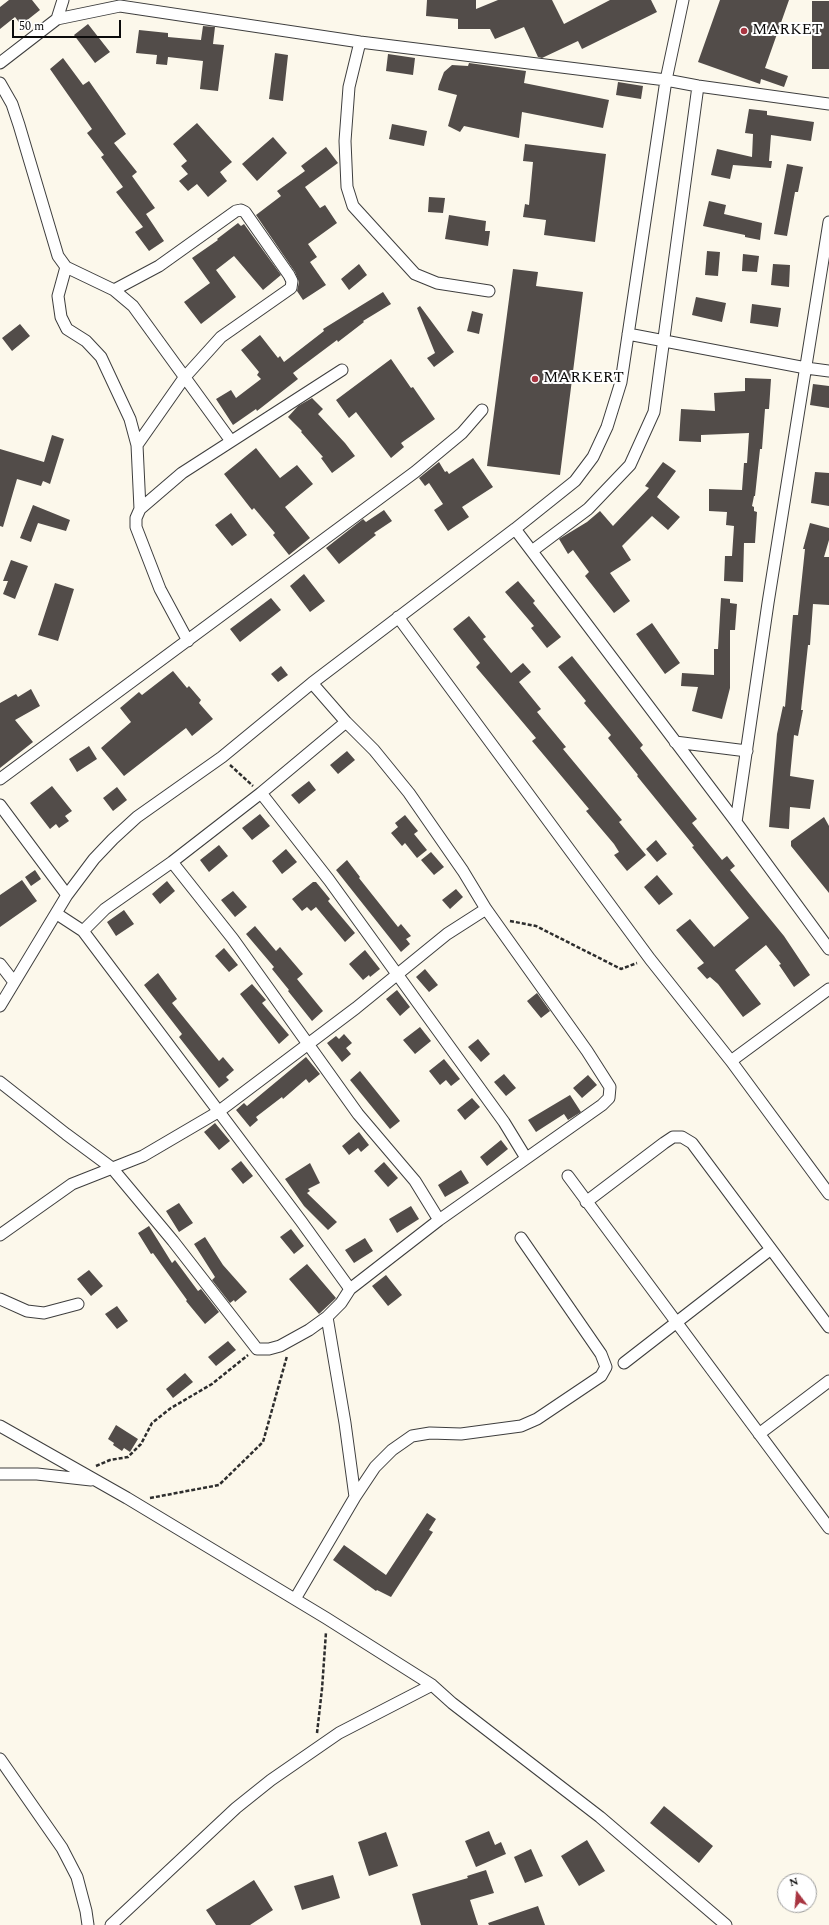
<!DOCTYPE html>
<style>
body{margin:0}
#map{position:relative;width:829px;height:1925px;overflow:hidden;background:#fcf8eb;font-family:Spectral,serif}
canvas{display:block}
.north{position:absolute;left:777px;top:1873px;width:40px;height:40px;box-sizing:border-box;background:#fff;border:1px solid #9d9d9d;border-radius:50%;rotate:344deg;font-size:11px;font-weight:700;line-height:16px;text-align:center;color:#0b0b0b}
.north::after{content:'';display:block;margin:auto;width:14px;height:18px;background:#a83541;clip-path:polygon(50% 0,100% 100%,50% 72%,0 100%)}
.scale{position:absolute;left:12px;top:20px;width:109px;height:18px;box-sizing:border-box;border:2px solid #0b0b0b;border-top:0;padding-left:5px;font-size:12px;line-height:14px;white-space:nowrap;color:#0b0b0b;-webkit-text-stroke:3px #fff;paint-order:stroke}
</style>
<div id="map">
<canvas width="829" height="1925"></canvas>
<div class="north">N</div>
<div class="scale">50 m</div>
</div>
<script>
const context = document.querySelector('canvas').getContext('2d');
context.lineJoin = 'round';
function fillPath(path, color) { context.fillStyle = color; context.fill(path, 'evenodd'); }
const shape = rows => new Path2D(rows.map(r => 'M' + r).join(''));
function strokePath(path, color, width, dash) { context.strokeStyle = color; context.lineWidth = width; context.lineCap = dash ? 'butt' : 'round'; context.setLineDash(dash || []); context.stroke(path); }
function label(font, color, halo, rows, align = 'center') {
  context.font = font + ' Spectral,serif'; context.lineWidth = 4; context.setLineDash([]); context.textBaseline = 'middle'; context.strokeStyle = halo; context.fillStyle = color; for (const [text, x, y, turn = 0] of rows) {
    context.save(); context.translate(x, y); context.rotate((+turn || 0) * Math.PI / 180); context.textAlign = isNaN(turn) ? turn : align; if (halo) context.strokeText(text, 0, 0); context.fillText(text, 0, 0); context.restore();
  }
}
fillPath(shape([
 [9,0,32,0,40,10,21,25,15,17,0,29,0,7],
 [427,0,476,0,476,9,498,0,552,0,564,24,610,0,651,0,657,12,582,49,578,41,542,58,538,57,524,27,495,39,490,29,458,29,458,19,426,16],
 [720,0,789,0,765,68,788,76,784,87,761,79,760,84,698,62],
 [812,1,829,1,829,69,812,69],
 [88,24,110,52,95,63,74,35],
 [203,26,215,27,213,44,224,45,218,91,200,89,203,61,168,57,167,65,156,64,157,55,136,53,139,30,168,33,168,37,201,40],
 [275,53,288,55,283,101,269,99],
 [388,54,415,58,413,75,386,71],
 [63,58,83,85,89,81,126,134,114,143,137,172,132,176,155,208,146,214,164,241,149,251,135,232,143,227,116,192,123,187,101,157,104,155,87,133,92,129,50,69],
 [469,63,526,71,524,83,609,100,603,128,522,112,519,138,464,126,460,132,448,126,457,95,438,90,439,85,444,72,452,65,468,66],
 [618,82,643,86,641,99,616,95],
 [749,109,767,111,767,115,814,122,811,141,771,135,769,161,772,161,771,168,733,165,730,179,711,175,717,149,752,157,753,134,745,133],
 [197,123,232,162,220,172,227,181,208,197,197,184,188,191,179,181,188,174,181,166,187,161,173,144],
 [392,124,427,131,424,146,389,139],
 [273,137,287,153,257,181,242,164],
 [525,144,606,154,595,242,544,235,546,220,523,217,525,204,529,205,533,162,523,161],
 [326,147,338,163,305,187,320,208,325,205,337,223,308,244,317,257,310,262,326,285,303,300,297,291,299,282,295,272,256,215,281,196,277,191,305,171,301,166],
 [787,164,803,167,798,192,795,192,787,236,774,234],
 [429,197,445,198,443,213,428,212],
 [709,201,726,205,724,214,762,223,760,240,745,237,745,235,703,226],
 [449,215,486,221,485,231,490,231,488,246,445,239],
 [238,223,241,226,244,224,281,275,263,290,234,256,216,270,236,297,201,324,184,302,210,283,192,258,218,240,217,239],
 [707,251,720,252,718,276,705,275],
 [743,254,759,256,757,272,742,271],
 [359,264,367,275,349,290,341,279],
 [773,264,790,265,789,287,771,285],
 [513,269,538,272,536,286,583,292,560,475,487,466],
 [383,292,391,304,363,321,364,322,338,342,337,340,293,373,298,379,257,411,256,409,233,425,216,399,231,390,236,398,261,379,257,375,259,372,241,350,260,335,278,358,280,356,284,362,324,331,323,329],
 [696,297,726,303,722,322,692,315],
 [752,304,781,308,778,327,750,323],
 [420,306,454,352,434,367,427,358,435,353,417,308],
 [472,311,483,314,479,334,467,331],
 [20,324,30,336,12,351,2,338],
 [391,359,411,388,413,387,435,419,401,443,404,447,391,458,356,412,349,418,336,400],
 [745,378,771,379,769,409,765,409,762,449,760,449,755,496,754,496,752,506,754,507,754,511,757,512,755,543,744,543,743,582,724,581,725,556,732,556,734,526,726,525,727,512,709,511,709,489,742,490,744,463,747,463,749,433,701,435,701,442,679,441,681,409,715,411,714,393,745,391],
 [813,384,829,386,829,408,810,405],
 [312,398,323,409,318,414,345,443,355,456,332,473,321,458,323,457,301,432,302,431,288,417,298,406],
 [52,435,64,439,50,484,43,481,41,486,17,479,3,527,0,526,0,449,44,462],
 [256,448,280,478,297,465,313,484,285,507,310,538,289,555,273,535,275,533,254,508,252,510,224,474],
 [473,458,493,487,462,507,469,517,448,531,434,510,443,504,429,483,425,486,419,478,439,462,445,472,447,471,449,474],
 [663,462,676,471,657,497,680,517,668,530,652,516,622,546,631,560,610,573,630,601,614,613,585,576,589,572,573,550,568,554,559,539,587,522,600,511,613,526,649,488,645,486],
 [815,472,829,473,829,506,811,503],
 [33,505,70,520,66,531,38,523,31,542,20,538],
 [384,510,392,521,374,533,376,535,339,564,326,548,363,519,366,522],
 [231,513,247,535,232,546,215,525],
 [810,523,829,528,829,540,824,557,829,557,829,605,813,604,810,645,808,645,801,710,803,710,798,736,794,735,790,776,814,780,810,809,790,807,789,829,769,827,777,734,783,706,785,707,793,615,798,615,805,549,803,549],
 [11,560,28,566,15,599,3,594,8,581,3,581],
 [304,574,325,601,310,612,290,586],
 [518,581,535,601,533,603,561,637,547,648,531,628,534,626,505,592],
 [55,583,74,589,58,641,38,635],
 [271,598,281,610,240,642,230,629],
 [721,598,730,599,730,603,737,604,735,630,730,630,730,688,722,719,692,711,698,687,681,686,682,673,714,675,714,649,718,649],
 [469,616,486,637,483,639,511,673,523,663,531,672,519,682,541,709,537,712,566,747,563,749,622,820,619,822,646,855,627,871,614,855,619,852,614,844,586,811,589,809,532,741,536,738,476,667,480,663,453,629],
 [652,623,680,663,665,674,636,634],
 [572,656,643,745,640,748,697,819,692,823,722,860,727,856,735,866,730,870,784,936,810,975,794,987,779,965,781,964,766,945,735,970,761,1004,743,1017,718,984,710,977,707,979,697,968,704,963,676,930,690,919,714,947,749,918,692,847,694,846,637,776,638,775,608,738,611,735,584,703,586,701,558,667],
 [281,666,288,675,278,682,271,674],
 [173,671,187,688,189,686,201,700,199,703,213,719,192,736,186,728,124,776,101,748,131,722,120,708,139,692,142,695],
 [31,689,40,706,15,720,33,742,0,768,0,703,16,694,18,697],
 [89,746,97,759,77,772,69,759],
 [347,751,355,760,338,774,330,765],
 [309,781,316,790,299,804,291,795],
 [52,786,72,811,65,816,69,821,59,828,56,824,50,829,30,803],
 [117,787,127,800,113,811,103,798],
 [260,814,270,826,252,840,242,828],
 [405,815,418,831,414,834,427,850,417,858,405,843,402,846,391,833,398,827,395,823],
 [824,817,829,826,829,893,791,846,791,841],
 [656,840,667,854,657,862,646,849],
 [219,845,228,856,209,872,200,860],
 [286,849,297,862,282,874,272,861],
 [431,852,444,867,434,875,421,860],
 [347,860,360,877,359,878,398,927,401,924,411,936,406,939,410,944,401,952,336,870],
 [35,870,41,879,31,886,25,877],
 [657,875,673,894,659,905,644,887],
 [22,880,37,901,0,927,0,895],
 [167,881,175,891,160,904,152,894],
 [313,882,316,882,330,899,328,901,355,933,345,942,316,907,311,911,307,907,302,911,292,899],
 [456,889,463,897,450,909,442,900],
 [233,891,247,907,235,917,221,900],
 [124,910,134,924,116,936,107,922],
 [255,926,276,951,280,947,303,974,297,979,323,1011,312,1021,288,991,289,990,272,969,274,967,246,934],
 [224,948,238,965,229,972,215,956],
 [365,950,380,969,370,977,369,975,363,980,349,964],
 [425,969,438,985,429,992,416,977],
 [158,973,177,999,172,1003,219,1061,223,1057,234,1070,226,1077,229,1080,219,1088,179,1037,182,1034,144,985],
 [252,984,266,1000,262,1003,289,1035,279,1044,240,994],
 [397,990,410,1007,400,1016,386,999],
 [537,993,550,1011,541,1018,527,1001],
 [420,1027,431,1041,415,1054,403,1040],
 [344,1034,352,1043,346,1048,351,1054,342,1062,327,1043,336,1036,339,1039],
 [478,1039,490,1054,481,1062,468,1047],
 [306,1057,320,1074,309,1083,306,1079,283,1099,282,1097,256,1117,258,1120,250,1127,236,1110,244,1103,247,1106],
 [444,1059,460,1079,451,1086,446,1080,440,1085,429,1071],
 [360,1071,400,1121,390,1129,350,1080],
 [504,1074,516,1088,506,1096,494,1082],
 [588,1075,597,1085,582,1098,573,1088],
 [570,1095,581,1112,568,1120,564,1114,536,1132,528,1120],
 [472,1098,480,1107,465,1120,457,1110],
 [215,1123,230,1141,219,1150,204,1132],
 [359,1132,369,1145,361,1152,358,1148,349,1155,342,1146],
 [501,1140,508,1149,487,1166,480,1157],
 [241,1161,253,1176,243,1184,231,1169],
 [384,1162,398,1178,388,1187,374,1171],
 [310,1163,320,1183,308,1189,310,1191,307,1193,337,1222,328,1230,304,1206,285,1179],
 [461,1170,469,1183,445,1197,438,1185],
 [179,1203,193,1223,179,1232,166,1211],
 [411,1206,419,1219,397,1233,389,1219],
 [149,1226,172,1263,175,1260,198,1291,201,1289,219,1312,205,1324,186,1301,187,1300,153,1253,151,1254,138,1233],
 [291,1229,304,1246,294,1254,280,1237],
 [205,1237,223,1265,247,1292,235,1302,234,1300,230,1303,212,1280,215,1277,194,1244],
 [365,1238,373,1251,354,1263,345,1250],
 [307,1264,336,1298,319,1314,289,1279],
 [89,1270,103,1286,91,1296,77,1279],
 [386,1275,402,1295,388,1306,372,1286],
 [117,1306,128,1321,117,1329,105,1314],
 [228,1341,236,1350,216,1366,208,1357],
 [185,1373,193,1382,173,1398,166,1389],
 [116,1425,138,1439,130,1452,124,1448,122,1451,113,1445,114,1443,108,1439],
 [427,1513,436,1519,429,1530,433,1532,391,1597,377,1590,376,1591,333,1560,344,1545,386,1575],
 [664,1806,713,1846,699,1863,650,1823],
 [489,1831,495,1845,501,1842,506,1854,476,1867,465,1841],
 [386,1832,398,1866,369,1876,358,1842],
 [587,1840,605,1871,579,1886,561,1856],
 [531,1849,543,1876,525,1883,514,1857],
 [486,1870,494,1893,470,1900,478,1925,421,1925,412,1894,468,1878,467,1876],
 [333,1875,340,1898,302,1910,294,1886],
 [254,1880,273,1910,250,1925,216,1925,206,1910],
 [538,1906,545,1925,489,1925,488,1923]
]), '#524c49');
const street = shape([
 [57,19,63,0],
 [360,42,349,87,345,141,347,187,353,206,415,274,437,283,489,291],
 [0,63,57,19,120,6,360,42,666,80,698,86,829,104],
 [0,83,12,104,19,125,58,256,66,267,114,290,133,306,231,441],
 [66,267,58,296,61,317,67,329,86,341,101,357,130,419,137,445,140,509],
 [114,290,159,266,236,211,241,210,245,212,289,275,292,281,291,288,221,337,184,378,137,445],
 [628,334,806,368,829,371],
 [515,529,736,822,829,949],
 [532,551,588,509,630,465,654,412,698,86],
 [398,617,650,959,731,1061,829,1194],
 [188,641,160,589,136,527,136,518,140,509,182,473,342,370],
 [312,683,346,722,374,750,409,793,463,871,486,909,587,1051,610,1087,609,1098,602,1105,439,1220,350,1289,301,1221,83,931,105,909,172,862,261,793,346,722],
 [675,742,747,751],
 [0,779,415,472,462,433,482,410],
 [261,793,329,880,504,1122,526,1158],
 [0,805,67,895],
 [736,822,768,603,829,222],
 [172,862,233,939,358,1114,415,1181,439,1220],
 [57,914,83,931],
 [0,964,14,982],
 [0,1006,67,895,94,859,113,839,137,817,222,757,312,683,515,529,575,481,593,457,607,427,621,382,666,80,683,0],
 [731,1061,829,989],
 [0,1082,66,1134,112,1168,173,1241,257,1349,269,1349,280,1346,309,1330,327,1317,341,1303,350,1289],
 [568,1176,829,1528],
 [586,1202,664,1143,673,1137,682,1137,692,1143,829,1327],
 [0,1235,72,1184,143,1156,218,1112,356,1008,447,934,486,909],
 [0,1299,27,1311,44,1313,78,1304],
 [327,1317,345,1423,355,1497],
 [624,1363,771,1249],
 [0,1426,127,1498,326,1618,432,1685,452,1703,600,1817,726,1925],
 [759,1434,829,1381],
 [0,1474,37,1474,91,1480],
 [295,1599,355,1497,375,1467,392,1450,412,1436,430,1433,461,1434,521,1426,537,1419,601,1376,606,1367,601,1354,521,1238],
 [0,1759,62,1848,77,1877,86,1911,88,1925],
 [111,1925,236,1808,271,1780,339,1733,432,1685]
]);
strokePath(street, '#3e3e3e', 13);
strokePath(shape([
 [230,765,253,786],
 [510,921,536,926,621,969,637,963],
 [96,1466,110,1460,128,1457,141,1444,152,1423,171,1408,212,1384,248,1355],
 [150,1498,219,1485,263,1442,287,1356],
 [317,1733,322,1689,326,1632]
]), '#2d2d2d', 2.5, [4, 2]);
strokePath(street, '#fff', 11);
for (const [x, y, r, color] of [
 [744,31,4,"#a83541"],
 [535,379,4,"#a83541"]
]) { const dot = new Path2D(); dot.arc(x, y, r, 0, 2 * Math.PI); context.fillStyle = color; context.fill(dot); strokePath(dot, '#fff', 1.5); }
label('16px', '#0b0b0b', '#fff', [
 ["MARKET",752,31],
 ["MARKERT",543,379]
], 'left');
</script>
